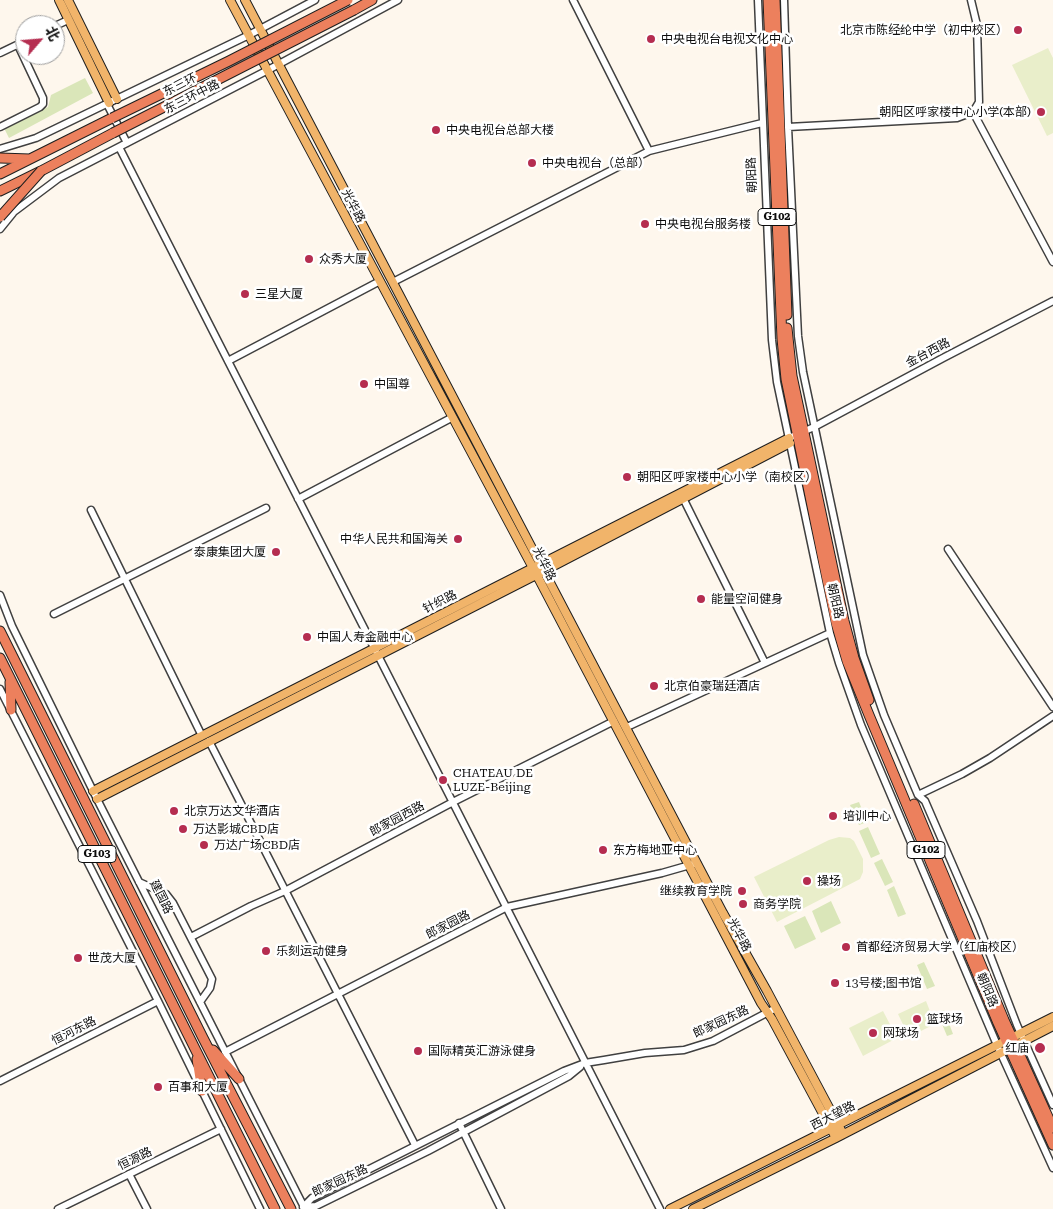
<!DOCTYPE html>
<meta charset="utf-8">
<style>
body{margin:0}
#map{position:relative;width:1053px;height:1209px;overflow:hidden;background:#fef7ed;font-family:"Roboto Serif","Noto Sans SC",serif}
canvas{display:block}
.north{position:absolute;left:15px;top:15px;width:50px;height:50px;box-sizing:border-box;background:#fff;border:1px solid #9e9e9e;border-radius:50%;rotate:63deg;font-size:14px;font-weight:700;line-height:20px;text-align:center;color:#0d0d0d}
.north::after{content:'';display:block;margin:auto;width:18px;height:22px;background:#b52d50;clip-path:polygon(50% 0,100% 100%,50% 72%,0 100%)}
</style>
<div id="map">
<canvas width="1053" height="1209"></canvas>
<div class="north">北</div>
</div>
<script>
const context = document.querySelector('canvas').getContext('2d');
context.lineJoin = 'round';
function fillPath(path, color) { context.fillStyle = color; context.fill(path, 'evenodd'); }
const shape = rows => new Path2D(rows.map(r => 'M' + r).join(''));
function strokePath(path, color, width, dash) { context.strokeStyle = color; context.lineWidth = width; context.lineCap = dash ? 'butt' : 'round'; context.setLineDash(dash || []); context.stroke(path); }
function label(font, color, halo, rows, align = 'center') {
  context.font = font + ' "Roboto Serif","Noto Sans SC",serif'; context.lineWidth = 5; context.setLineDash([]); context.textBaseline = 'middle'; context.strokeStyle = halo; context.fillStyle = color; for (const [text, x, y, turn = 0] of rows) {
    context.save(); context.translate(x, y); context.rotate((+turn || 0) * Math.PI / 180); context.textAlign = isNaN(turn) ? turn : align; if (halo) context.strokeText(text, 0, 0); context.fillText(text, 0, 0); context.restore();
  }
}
fillPath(shape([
 [85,78,93,93,9,138,4,128,48,107,51,95],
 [859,802,867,822,859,825,850,805],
 [868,827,880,854,871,858,859,831],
 [882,859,893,882,885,886,874,863],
 [894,886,906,914,898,917,887,890],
 [831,901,841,923,821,933,812,911],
 [805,916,816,939,795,949,784,926],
 [924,962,935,986,927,989,917,965],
 [944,1010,953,1034,947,1036,937,1012]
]), '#dae6b9');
fillPath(shape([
 [1048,48,1053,58,1053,133,1047,136,1012,65],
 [839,837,850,838,854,841,863,859,863,872,860,879,777,922,754,877,829,840],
 [926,1001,935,1024,909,1037,898,1014],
 [883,1011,897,1038,863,1056,849,1028]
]), '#e9eeca');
const minor = shape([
 [573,0,649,151],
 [758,0,772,340,777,382,830,633,839,663,861,725,997,1045,1053,1168],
 [784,0,788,127,798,336,803,372,863,655,884,715,918,795,925,801,977,921,1017,1025,1053,1105],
 [971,0,977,25,979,102,973,112],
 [55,26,68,20],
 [0,53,25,41],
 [107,104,127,143],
 [0,127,40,107,43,104,43,98,18,45],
 [788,127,957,118,973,112,1053,262],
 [119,147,660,1209],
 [0,149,36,138,249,35,315,0],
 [1,218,15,211,59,178,268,70,398,0],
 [0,229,13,213],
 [393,282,649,151,762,123],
 [228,361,380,281],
 [789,438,814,427,943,358,1053,301],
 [682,496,765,663],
 [298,499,453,417],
 [91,510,202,736],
 [948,549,1053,707],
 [0,595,12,626,97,799,305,1209],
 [54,614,266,508],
 [0,689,158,1001,260,1209],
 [627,727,830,633],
 [209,741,415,1145],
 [918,795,962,774,990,758,1053,716],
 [139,882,166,894,173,903,212,979,210,988,200,1002],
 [191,937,251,906,285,891,453,802,614,721],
 [225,1052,507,907,662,873,697,863],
 [0,1081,158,1001],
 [459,1123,501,1209],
 [129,1174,147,1209],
 [303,1207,312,1198,564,1071,585,1063,604,1060,645,1053,684,1050,713,1041,776,1008],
 [303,1207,316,1206,428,1151,569,1076,580,1067],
 [58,1209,221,1129]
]);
const major = shape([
 [59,0,109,103],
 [68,0,117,99],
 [230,0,533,568,761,1003,772,1019,836,1138],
 [245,0,723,913,767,991,843,1134],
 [93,791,789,438],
 [97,799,544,571,790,443],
 [670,1209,1053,1017],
 [693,1209,836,1138,1053,1026]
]);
const highway = shape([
 [768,0,782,339,786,379,836,623,847,661,869,715,998,1023,1053,1145],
 [775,0,787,315],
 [354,10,372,0],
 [0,158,30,159],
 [0,174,112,118],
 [0,191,41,171,113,133],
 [787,328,792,376,844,621,854,658,869,700],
 [0,631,203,1038,291,1209],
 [0,658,275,1209],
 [10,682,11,710],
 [914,804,1004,1020,1053,1128],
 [213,1050,239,1079],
 [197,1059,202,1091]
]);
strokePath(minor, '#404040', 9);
strokePath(major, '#1e1e1e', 10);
strokePath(highway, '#1e1e1e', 11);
strokePath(minor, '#fff', 6);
strokePath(major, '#f1b46a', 8);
strokePath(highway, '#ec805d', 9);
const highwayBridge = shape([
 [112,118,229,61,348,0],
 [113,133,354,10],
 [0,217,41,171]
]);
strokePath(highwayBridge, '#1e1e1e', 11, []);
strokePath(highwayBridge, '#ec805d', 9);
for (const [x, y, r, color] of [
 [1018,30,5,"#b52d50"],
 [651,39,5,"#b52d50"],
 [1041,112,5,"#b52d50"],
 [436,130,5,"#b52d50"],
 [532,163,5,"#b52d50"],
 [645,224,5,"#b52d50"],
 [309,259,5,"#b52d50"],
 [245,294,5,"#b52d50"],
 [364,384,5,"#b52d50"],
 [627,477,5,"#b52d50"],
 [458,539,5,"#b52d50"],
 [276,552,5,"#b52d50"],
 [701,599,5,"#b52d50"],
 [307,637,5,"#b52d50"],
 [654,686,5,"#b52d50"],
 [443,780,5,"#b52d50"],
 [174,811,5,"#b52d50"],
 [833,816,5,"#b52d50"],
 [183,829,5,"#b52d50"],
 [204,845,5,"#b52d50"],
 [603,850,5,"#b52d50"],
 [807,881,5,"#b52d50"],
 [742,891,5,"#b52d50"],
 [743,904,5,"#b52d50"],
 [846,947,5,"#b52d50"],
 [266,951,5,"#b52d50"],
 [78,958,5,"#b52d50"],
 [835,983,5,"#b52d50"],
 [917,1019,5,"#b52d50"],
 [873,1033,5,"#b52d50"],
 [1040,1048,6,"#b52d50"],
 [418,1051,5,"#b52d50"],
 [158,1087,5,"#b52d50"]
]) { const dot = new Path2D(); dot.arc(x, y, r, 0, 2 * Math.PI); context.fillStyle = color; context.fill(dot); strokePath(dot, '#fff', 2); }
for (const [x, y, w] of [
 [777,217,38],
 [926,850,38],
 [97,854,38]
]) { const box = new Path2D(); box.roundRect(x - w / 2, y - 8.5, w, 17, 4); context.fillStyle = '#fff'; context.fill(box); strokePath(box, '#0d0d0d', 1); }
label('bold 11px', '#0d0d0d', null, [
 ["G102",777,217],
 ["G102",926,850],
 ["G103",97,854]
]);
label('12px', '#0d0d0d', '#fff', [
 ["北京市陈经纶中学（初中校区）",1008,30,"right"],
 ["中央电视台电视文化中心",661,39],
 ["朝阳区呼家楼中心小学(本部)",1031,112,"right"],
 ["中央电视台总部大楼",446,130],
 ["中央电视台（总部）",542,163],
 ["中央电视台服务楼",655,224],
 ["众秀大厦",319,259],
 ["三星大厦",255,294],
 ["中国尊",374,384],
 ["朝阳区呼家楼中心小学（南校区）",637,477],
 ["中华人民共和国海关",448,539,"right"],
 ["泰康集团大厦",266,552,"right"],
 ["能量空间健身",711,599],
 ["中国人寿金融中心",317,637],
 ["北京伯豪瑞廷酒店",664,686],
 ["CHATEAU DE",453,773],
 ["LUZE-Beijing",453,787],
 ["北京万达文华酒店",184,811],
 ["培训中心",843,816],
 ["万达影城CBD店",193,829],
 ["万达广场CBD店",214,845],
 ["东方梅地亚中心",613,850],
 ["操场",817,881],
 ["继续教育学院",732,891,"right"],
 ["商务学院",753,904],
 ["首都经济贸易大学（红庙校区）",856,947],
 ["乐刻运动健身",276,951],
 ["世茂大厦",88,958],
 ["13号楼;图书馆",845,983],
 ["篮球场",927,1019],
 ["网球场",883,1033],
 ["红庙",1029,1048,"right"],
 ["国际精英汇游泳健身",428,1051],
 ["百事和大厦",168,1087]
], 'left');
label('12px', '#0d0d0d', '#fff', [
 ["东三环",180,85,-27],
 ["东三环中路",192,97,-27],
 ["朝阳路",752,175,-92],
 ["光华路",353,206,62],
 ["金台西路",928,353,-28],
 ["光华路",544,564,63],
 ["朝阳路",835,601,77],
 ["针织路",440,602,-27],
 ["郎家园西路",397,819,-28],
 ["建国路",161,897,63],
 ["郎家园路",448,925,-27],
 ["光华路",739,935,62],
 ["朝阳路",987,990,67],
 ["郎家园东路",721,1022,-25],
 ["恒河东路",74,1031,-27],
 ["西大望路",833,1116,-27],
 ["恒源路",135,1159,-26],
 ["郎家园东路",340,1181,-25]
]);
</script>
